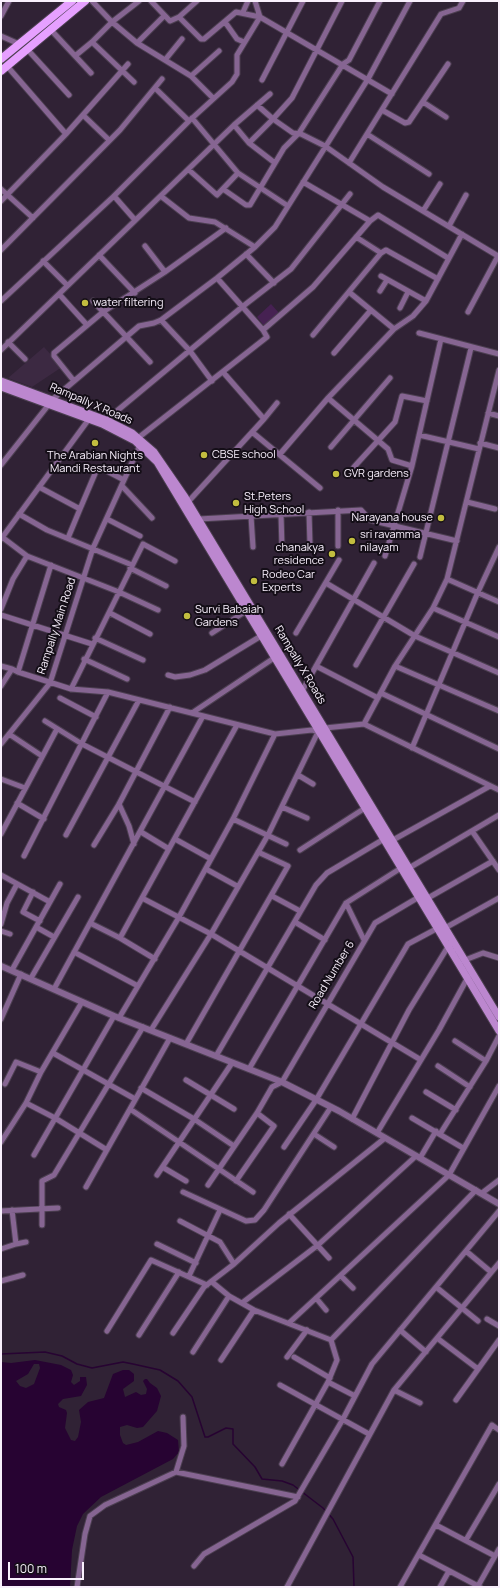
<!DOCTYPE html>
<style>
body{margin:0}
#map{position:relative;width:500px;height:1588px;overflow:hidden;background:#302235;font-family:Manrope,sans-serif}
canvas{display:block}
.frame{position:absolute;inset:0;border:2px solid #f9f0fd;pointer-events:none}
.scale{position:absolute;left:8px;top:1562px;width:76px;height:18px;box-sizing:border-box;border:2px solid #f9f0fd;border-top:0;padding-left:5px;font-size:12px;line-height:14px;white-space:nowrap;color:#f9f0fd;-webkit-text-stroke:3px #140e17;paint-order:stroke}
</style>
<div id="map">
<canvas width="500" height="1588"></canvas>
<div class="frame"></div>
<div class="scale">100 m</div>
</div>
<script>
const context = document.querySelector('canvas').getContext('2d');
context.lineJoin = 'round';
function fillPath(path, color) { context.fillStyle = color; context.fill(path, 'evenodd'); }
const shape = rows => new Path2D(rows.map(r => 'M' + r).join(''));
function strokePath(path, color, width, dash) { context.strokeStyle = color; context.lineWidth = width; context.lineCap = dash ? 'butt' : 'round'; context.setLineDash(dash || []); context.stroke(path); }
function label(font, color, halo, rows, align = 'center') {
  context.font = font + ' Manrope,sans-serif'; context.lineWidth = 4; context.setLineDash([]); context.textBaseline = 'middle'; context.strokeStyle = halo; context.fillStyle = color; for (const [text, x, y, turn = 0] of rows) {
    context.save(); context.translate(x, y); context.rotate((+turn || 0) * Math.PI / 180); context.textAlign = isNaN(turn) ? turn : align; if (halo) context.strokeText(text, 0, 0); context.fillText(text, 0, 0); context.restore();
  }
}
fillPath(shape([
 [44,347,62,367,32,387,8,378]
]), '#3c2942');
fillPath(shape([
 [271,304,279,313,264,326,257,317]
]), '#462152');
fillPath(shape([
 [35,1360,61,1365,71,1370,73,1375,71,1382,74,1385,80,1381,80,1377,86,1377,87,1385,81,1396,63,1399,58,1404,59,1407,66,1410,67,1413,65,1428,71,1440,75,1441,78,1437,81,1422,79,1410,88,1402,104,1398,113,1374,123,1370,129,1370,134,1374,134,1381,123,1389,125,1397,136,1392,141,1395,146,1394,147,1389,143,1381,145,1379,147,1379,150,1383,157,1388,161,1396,157,1411,143,1427,137,1428,127,1425,120,1427,120,1435,123,1443,126,1445,138,1442,158,1431,167,1433,178,1440,179,1452,173,1459,101,1497,83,1514,77,1526,72,1550,70,1587,1,1587,1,1362,11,1363],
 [34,1364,39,1364,40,1368,34,1384,26,1388,20,1386,16,1381,28,1374]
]), '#270332');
strokePath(shape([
 [1,1354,45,1352,62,1356,77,1364,92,1368,123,1362,133,1364,160,1370,178,1381,192,1397,205,1437,208,1437,226,1428,233,1429,233,1444,255,1467,262,1479,282,1481,293,1485,323,1508,333,1519,353,1557,354,1587]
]), '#270332', 1.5);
const minor = shape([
 [92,1,112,22,137,43,191,76,213,98],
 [151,1,170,21,179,17,197,1],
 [255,1,260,17,392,94],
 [243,12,248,1],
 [1,16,9,1],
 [225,22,237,39,244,42],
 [51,30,91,73],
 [1,36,19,44],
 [92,42,134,82],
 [137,43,164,16],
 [27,49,69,95],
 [75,56,92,42,112,22,139,1],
 [165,60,182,39],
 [191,76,219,51],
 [262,80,303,1],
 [155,88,189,121],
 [423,102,446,117],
 [257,105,273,119,292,98,342,1],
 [382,110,405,123,409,122,448,64],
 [83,115,109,140],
 [192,118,238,173,288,206],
 [234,125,249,143,273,119,293,133,301,134,325,146,383,187,498,256,468,312],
 [66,134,128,64],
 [367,134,429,174],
 [249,143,275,163],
 [349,163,441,14,459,8,463,1],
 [189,170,217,195,238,173],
 [303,182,370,221,378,215,448,258],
 [1,189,33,218],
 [223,189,246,205,250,205,284,148,299,133,343,64,349,60,380,1],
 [114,196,135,220],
 [162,197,189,218,215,222,255,247],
 [1,201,66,134,7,66],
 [423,211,440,184],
 [449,226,466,195],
 [356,237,381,253],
 [145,246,165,272],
 [1,250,120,130,162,79],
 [246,254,274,283],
 [99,255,135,293],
 [43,261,67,285],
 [381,276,426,301],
 [217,278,263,330],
 [380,291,387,280],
 [349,292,394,329],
 [59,294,87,325],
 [1,301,114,196,189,121,232,82,237,74,237,55,260,17,236,12,204,39,201,39,179,17],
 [93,301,150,362],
 [400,308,408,292],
 [161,320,190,351,212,381],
 [419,333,499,354],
 [313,335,381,253,386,250,438,279],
 [8,342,25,359],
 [1,350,234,125,270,94],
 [334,353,371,310],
 [74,381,54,356,54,353,103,312,165,272,226,228],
 [328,398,388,449,392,460,412,466],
 [53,399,139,326,154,323,161,320,217,278,255,247,275,227,368,79,410,1],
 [488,413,499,416],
 [264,419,277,403],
 [106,420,242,307,291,269,350,194],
 [252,432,320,488],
 [419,435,479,449],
 [138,438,267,337,263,330,313,287,370,221],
 [480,443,499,448],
 [331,447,390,378],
 [280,454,328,398,394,329,413,316,426,301,462,234],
 [1,465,50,403],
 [354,467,395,422,402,396,427,401],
 [122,486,152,518],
 [39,487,80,509,97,469,101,468,124,480],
 [188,502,264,419,223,372],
 [467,502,495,509],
 [338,510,338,546],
 [309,512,310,545],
 [19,514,47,530,132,565],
 [281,514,282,548],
 [251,516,253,547],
 [107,519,140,536],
 [199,519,361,510,370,520,457,541],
 [2,537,27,556,119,592,158,610],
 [68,538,80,509],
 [1,539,89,419],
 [385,556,412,466,441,339],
 [420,557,471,348],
 [130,568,166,586],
 [447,579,499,602],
 [326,583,415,636,499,673],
 [433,608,499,637],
 [1,609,13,579,27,556],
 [110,613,150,634],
 [1,615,92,644],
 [212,633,246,611],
 [296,633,339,560],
 [95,638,143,660],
 [84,659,127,679],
 [356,665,414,564],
 [1,666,12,669],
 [316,666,378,698],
 [395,666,499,711],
 [18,672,71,689,108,692,275,734,312,730,318,732,268,835,211,934,151,1030],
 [168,675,175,677,190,675,205,670,261,636],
 [1,686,12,669,18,672,51,565],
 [71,689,143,544,175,561],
 [302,691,374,563],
 [381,693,499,749],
 [60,698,96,717],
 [192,713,274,658],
 [45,721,82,744,195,802],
 [364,724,395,666,433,608,447,579,499,370],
 [325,728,364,724,499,790],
 [9,734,42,756],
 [1,744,50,683,93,548,140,445],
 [412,748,478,592,499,547],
 [298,775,313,784],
 [1,779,25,788],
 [17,803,44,819],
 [119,804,129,826,134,844],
 [282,807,307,818],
 [233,819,286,844],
 [472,831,499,870],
 [141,832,169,849],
 [1,834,57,729],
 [66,835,139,700],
 [175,839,211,859],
 [393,840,490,786],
 [94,845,119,804,170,707],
 [300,850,365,808],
 [24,856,108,692],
 [409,868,499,815],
 [206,869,237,886],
 [1,875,50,902],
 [33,892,23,912,40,921],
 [272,896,300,911],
 [142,898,211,934,421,1060],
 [428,898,493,861],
 [346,903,364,940],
 [295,922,325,940],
 [90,923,120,938,155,959],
 [1,924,7,903,17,884],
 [36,927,54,937],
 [445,928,499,898],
 [1,931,10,934],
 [120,938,237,725],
 [74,952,138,986],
 [465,960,483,953,499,958],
 [12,970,60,884],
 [31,978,78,897],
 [54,989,203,716],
 [119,1018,179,917,233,819,275,734],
 [1,1019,21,974],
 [455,1041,486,1061],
 [186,1044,288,866,258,852],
 [53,1053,135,1099],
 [216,1056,316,885,327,873,384,839],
 [438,1066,470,1087],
 [249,1069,346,903,401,868],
 [186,1080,234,1109],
 [5,1084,16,1062,41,1072],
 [141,1088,194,1119,234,1146],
 [426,1092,456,1110],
 [26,1103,55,1118,107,1150],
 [130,1109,253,1192],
 [412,1118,463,1148],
 [352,1119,409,1010,449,945],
 [377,1133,439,1030,468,977],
 [314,1134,334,1147],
 [440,1134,486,1061,499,1036],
 [1,1142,26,1103,41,1072,82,1002],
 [284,1147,316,1100,408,944,438,928],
 [34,1155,114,1016],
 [420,1158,436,1131],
 [164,1168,186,1181],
 [157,1175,232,1063],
 [236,1181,274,1126,257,1113],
 [208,1185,257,1113,272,1087,282,1082,375,923,419,897],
 [86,1187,170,1038],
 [183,1192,246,1221,255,1220,264,1210,331,1107],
 [482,1193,499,1180],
 [1,1211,58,1208],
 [289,1214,329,1258],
 [180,1221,220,1242,234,1264],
 [42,1225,42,1181,54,1175,143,1027],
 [16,1244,26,1242],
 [157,1244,196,1263],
 [1,1249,16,1244,12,1210],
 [466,1251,491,1272],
 [189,1276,220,1210],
 [341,1276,353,1288],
 [1,1281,23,1275],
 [212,1282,229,1296,254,1310,331,1340],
 [436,1287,478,1321],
 [316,1298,326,1310],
 [242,1303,318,1245,416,1156],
 [487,1319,499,1326],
 [289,1323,449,1175,499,1086],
 [400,1330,426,1352],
 [107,1331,151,1260,207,1285],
 [173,1333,204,1287,234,1264,279,1223,385,1138],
 [139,1335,179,1272],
 [437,1338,478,1369],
 [331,1340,476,1190],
 [331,1340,337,1360,328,1382,355,1396],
 [193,1352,229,1296],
 [287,1357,307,1330],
 [294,1357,330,1378],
 [221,1360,254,1310],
 [280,1385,369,1434],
 [394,1390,420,1403],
 [456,1400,499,1340],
 [282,1464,328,1382],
 [176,1472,298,1497],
 [436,1525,495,1556],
 [466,1540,499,1484],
 [419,1555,480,1587],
 [194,1566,204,1554,295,1501,343,1419,372,1364,499,1211],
 [478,1586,499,1549],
 [77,1587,85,1534,90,1516,105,1505,176,1472,184,1446,183,1417],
 [287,1587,394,1390,499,1263],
 [400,1587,492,1425,499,1430],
 [440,1587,449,1571]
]);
const tertiary = shape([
 [1,966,114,1016,282,1082,339,1111,499,1204]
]);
const secondary = shape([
 [1,381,106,420,132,433,154,452,185,497,499,1017],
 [1,387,102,424,135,441,157,462,499,1031]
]);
const primary = shape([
 [1,59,72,1],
 [1,71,85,1]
]);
strokePath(minor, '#4c3f51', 7);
strokePath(tertiary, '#4c3f51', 8);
strokePath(secondary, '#4c3f51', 9);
strokePath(primary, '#4c3f51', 10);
strokePath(minor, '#866592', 5);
strokePath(tertiary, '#866592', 6);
strokePath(secondary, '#bc87cf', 7);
strokePath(primary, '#e6a0ff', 8);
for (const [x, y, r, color] of [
 [85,303,4,"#c2bd3f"],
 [95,443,4,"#c2bd3f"],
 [204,455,4,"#c2bd3f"],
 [336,474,4,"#c2bd3f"],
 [236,503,4,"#c2bd3f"],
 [441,518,4,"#c2bd3f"],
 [352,541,4,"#c2bd3f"],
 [332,554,4,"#c2bd3f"],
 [254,581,4,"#c2bd3f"],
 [187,616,4,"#c2bd3f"]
]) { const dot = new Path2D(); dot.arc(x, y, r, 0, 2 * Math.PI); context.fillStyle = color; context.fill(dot); strokePath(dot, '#140e17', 1.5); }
label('11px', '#f9f0fd', '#140e17', [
 ["water filtering",93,303],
 ["CBSE school",212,455],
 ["The Arabian Nights",95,456,"center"],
 ["Mandi Restaurant",95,469,"center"],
 ["GVR gardens",344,474],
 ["St.Peters",244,497],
 ["High School",244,510],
 ["Narayana house",433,518,"right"],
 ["sri ravamma",360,535],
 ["nilayam",360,548],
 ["chanakya",324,548,"right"],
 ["residence",324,561,"right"],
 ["Rodeo Car",262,575],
 ["Experts",262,588],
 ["Survi Babaiah",195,610],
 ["Gardens",195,623]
], 'left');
label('11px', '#f9f0fd', '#140e17', [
 ["Rampally X Roads",91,404,23],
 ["Rampally Main Road",57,626,-72],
 ["Rampally X Roads",300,665,59],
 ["Road Number 6",332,975,-59]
]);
</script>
